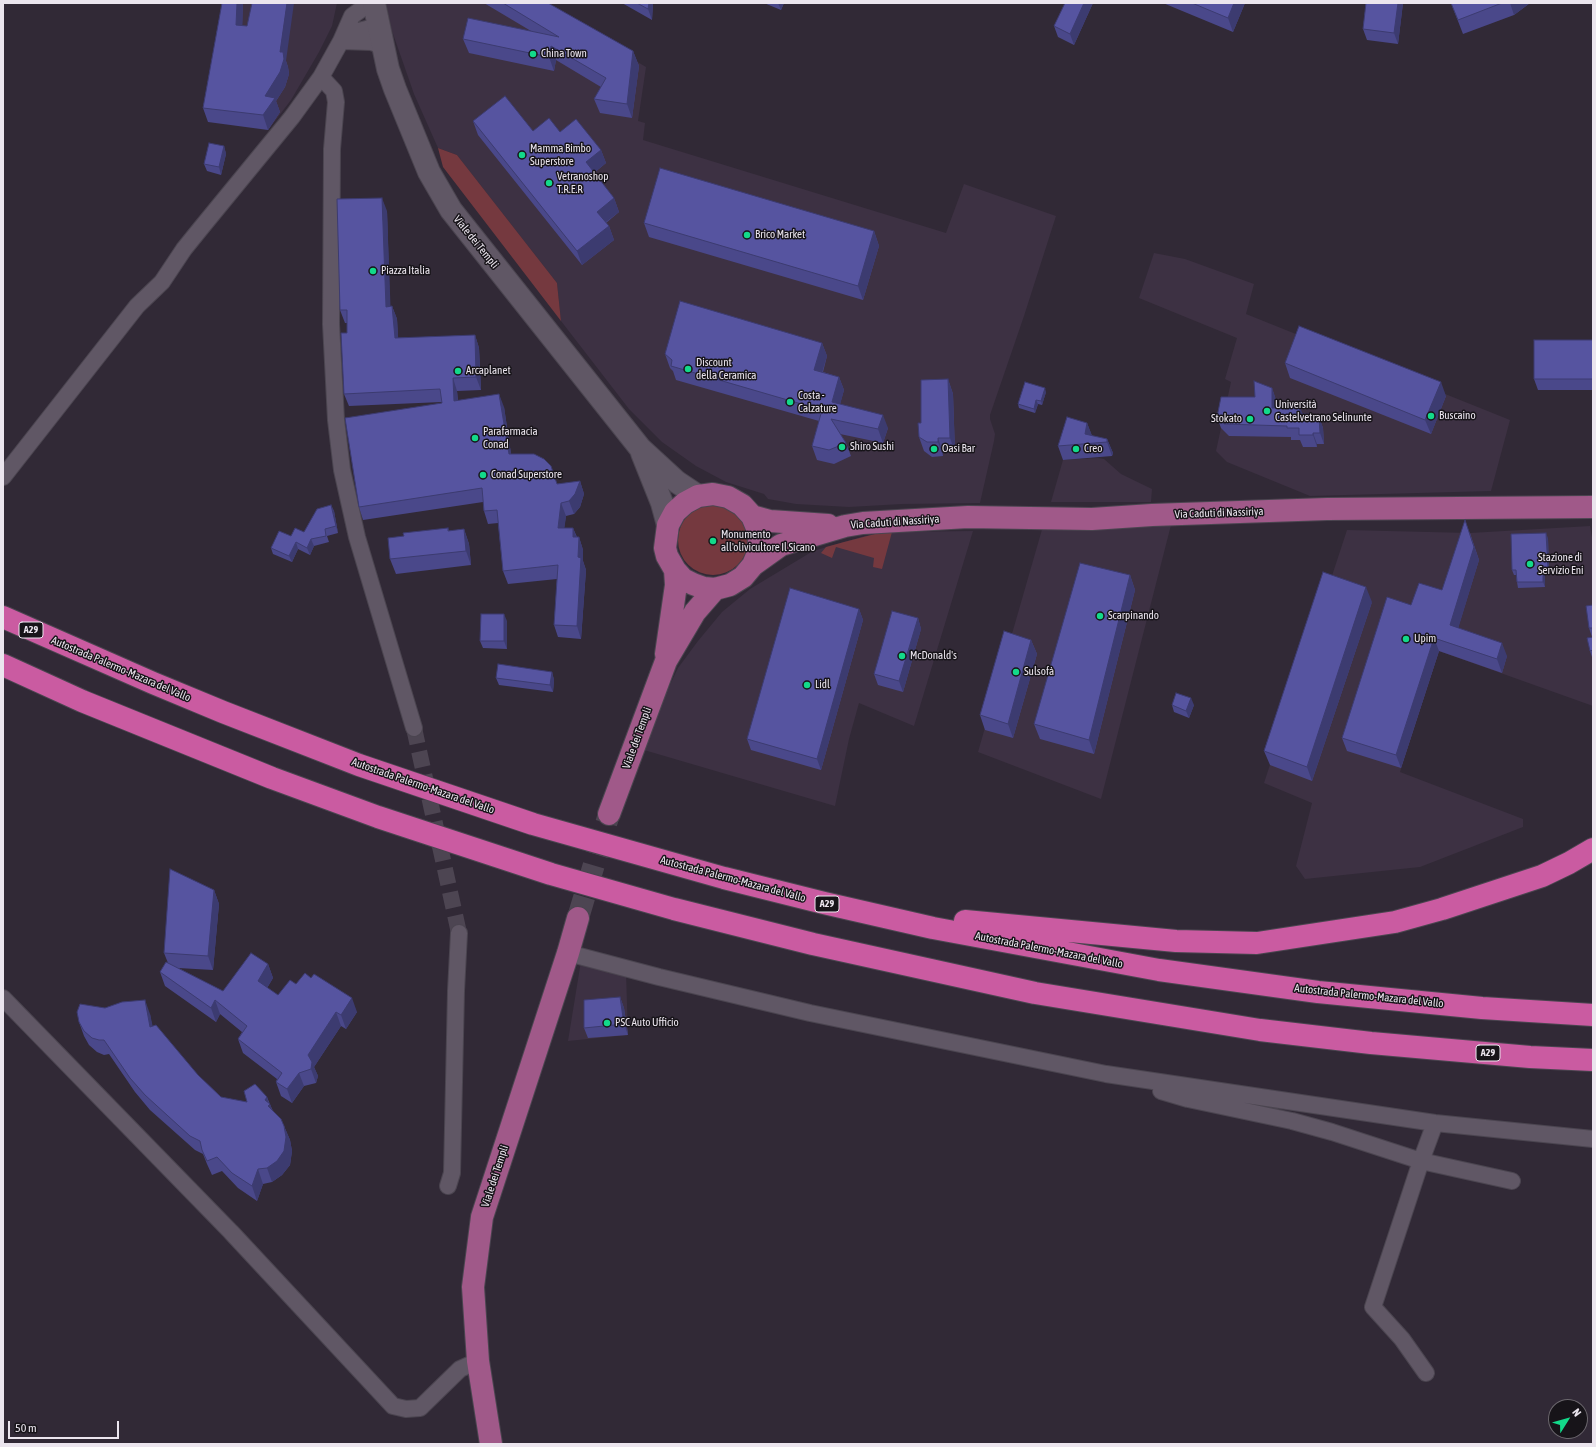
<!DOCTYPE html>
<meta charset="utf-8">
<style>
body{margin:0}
#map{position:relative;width:1596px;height:1447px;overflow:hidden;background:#312936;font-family:"Asap Condensed",sans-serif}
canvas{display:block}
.frame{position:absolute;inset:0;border:4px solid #ebe5ee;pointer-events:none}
.north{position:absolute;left:1548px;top:1399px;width:40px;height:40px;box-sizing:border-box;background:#171419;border:1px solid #6c686e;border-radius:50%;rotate:53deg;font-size:11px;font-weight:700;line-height:16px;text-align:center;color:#ebe5ee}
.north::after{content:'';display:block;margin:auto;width:14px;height:18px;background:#13d98a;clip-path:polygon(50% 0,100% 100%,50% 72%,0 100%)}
.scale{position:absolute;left:8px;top:1421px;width:111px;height:18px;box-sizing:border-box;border:2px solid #ebe5ee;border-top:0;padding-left:5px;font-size:12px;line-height:14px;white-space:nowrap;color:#ebe5ee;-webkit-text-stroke:3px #171419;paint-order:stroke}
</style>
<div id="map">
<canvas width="1596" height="1447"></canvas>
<div class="frame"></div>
<div class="north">N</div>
<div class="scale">50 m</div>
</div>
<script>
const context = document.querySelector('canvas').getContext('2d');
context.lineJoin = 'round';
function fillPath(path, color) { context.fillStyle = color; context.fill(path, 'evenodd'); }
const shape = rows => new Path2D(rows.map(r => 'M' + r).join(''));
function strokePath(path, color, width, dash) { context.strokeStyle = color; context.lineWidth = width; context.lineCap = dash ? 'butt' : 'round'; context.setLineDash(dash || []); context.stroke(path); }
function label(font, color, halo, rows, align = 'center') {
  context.font = font + ' "Asap Condensed",sans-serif'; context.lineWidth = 3; context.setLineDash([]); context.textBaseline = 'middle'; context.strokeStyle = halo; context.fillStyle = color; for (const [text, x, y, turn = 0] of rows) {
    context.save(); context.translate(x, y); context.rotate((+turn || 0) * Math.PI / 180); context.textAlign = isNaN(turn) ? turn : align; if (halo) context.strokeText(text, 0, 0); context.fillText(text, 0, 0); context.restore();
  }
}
fillPath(shape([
 [229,3,337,3,332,26,319,52,291,100,268,130],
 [386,3,538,3,646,67,638,121,645,123,643,140,946,233,964,184,1056,216,1024,316,990,415,990,419,995,434,994,441,980,503,902,504,849,507,796,504,768,499,764,494,726,482,696,466,662,442,629,409,561,321,557,283,457,155,438,148,414,94,392,31],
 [1154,253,1185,259,1254,284,1246,314,1510,420,1491,491,1310,496,1227,462,1216,451,1231,382,1225,379,1237,338,1139,298],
 [1098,458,1104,459,1121,474,1152,489,1151,502,1051,502,1063,460],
 [1171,525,1101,799,978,752,1043,526],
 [1590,526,1593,543,1593,706,1439,651,1400,772,1523,819,1523,827,1420,867,1305,879,1296,866,1312,803,1264,783,1347,530,1470,533],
 [973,531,914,726,859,703,849,739,835,806,644,750,660,705,678,668,698,641,722,612,750,589,813,551,865,536,892,532],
 [581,961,626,972,628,1035,568,1041]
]), '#3d3143');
fillPath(shape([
 [438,148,457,155,557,283,561,321,443,167],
 '678 540a35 35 0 1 1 70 0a35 35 0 1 1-70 0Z',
 [892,532,882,569,873,567,874,558,836,547,832,558,821,553,826,547,844,542,875,534]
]), '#75393f');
strokePath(shape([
 [414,728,459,933]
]), '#4d4552', 16, [16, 8]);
strokePath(shape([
 [578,918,609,814]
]), '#4d4552', 22, [22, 11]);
const street = shape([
 [342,40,359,31,378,26],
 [341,41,371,42,383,46],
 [321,77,334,91,336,102,332,149,331,324,336,420,342,470,357,537,414,728],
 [3,477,137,306,162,282,184,249,201,228,292,117,321,77,341,41,352,16,370,3],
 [568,953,659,977,810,1013,1106,1074,1435,1123,1593,1139],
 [3,998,231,1232,393,1406,406,1409,420,1408,460,1369,478,1361],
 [1161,1091,1188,1099,1292,1121,1332,1132,1421,1161,1512,1181],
 [448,1186,452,1173,456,991,459,933],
 [1426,1373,1402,1339,1373,1307,1421,1161,1435,1123]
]);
const secondary = shape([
 [374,3,388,69,395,89,429,172,451,210,640,448,677,482,698,496],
 [642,453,662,503,668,525]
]);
const primary = shape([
 [752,516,770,521,828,525],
 [753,565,758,553,759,540,757,528,752,516,742,505,728,497,713,494,698,496,685,503,675,512,668,525,665,548,667,556,675,570,683,579,693,584,704,588,715,589,730,585,743,577,753,565,781,545,845,526,863,523,968,517,1092,519,1152,515,1327,509,1593,507],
 [666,654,676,585,675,570],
 [609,814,666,661,695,612,715,589],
 [491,1444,478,1361,473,1287,482,1217,568,953,578,918]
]);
const highway = shape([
 [3,617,153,683,223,712,359,765,533,824,724,878,824,903,933,928,1159,970,1318,992,1482,1008,1593,1015],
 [3,665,82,701,272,778,378,817,551,874,674,909,813,944,1035,993,1260,1030,1371,1043,1530,1057,1593,1060],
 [965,921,1176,941,1257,943,1395,922,1442,909,1542,876,1569,863,1593,849]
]);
strokePath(street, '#4b4550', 18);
strokePath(secondary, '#4b4550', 24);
strokePath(primary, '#4b4550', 24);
strokePath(highway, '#4b4550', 24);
strokePath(street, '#605765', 16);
strokePath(secondary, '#605765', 22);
strokePath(primary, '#a05989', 22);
strokePath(highway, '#ca5ba1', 22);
fillPath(shape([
 [222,3,243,3,242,26,286,61,288,67,289,74,285,87,276,101,280,112,268,130,208,122,203,108],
 [484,3,548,3,633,51,639,66,632,118,600,113,594,99,601,87,556,60,554,71,469,53,463,39,531,31],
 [622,3,653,3,652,20],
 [764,3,784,3,781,10],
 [1062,3,1093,3,1074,45,1058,37,1054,26,1065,4],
 [1163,3,1245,3,1233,32],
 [1366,3,1403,3,1398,44,1367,40,1363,29],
 [1451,3,1530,3,1514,15,1463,34],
 [473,121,533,131,560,132,601,150,606,163,594,173,614,198,619,212,606,223,609,226,614,240,582,265,478,135],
 [224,146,226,154,221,175,207,171,204,164],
 [387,211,390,307,392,306,397,319,398,338,475,335,479,348,481,390,457,391,458,401,504,407,511,454,558,484,580,481,584,494,580,507,574,514,566,516,564,528,573,528,577,537,579,537,583,550,583,561,586,570,581,639,558,637,554,625,557,579,508,584,503,571,498,523,488,524,484,511,483,502,363,520,359,507,442,403,442,402,349,406,344,394,347,333,347,323,345,323,340,310],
 [644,223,874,231,879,246,863,300,649,237],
 [1593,340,1593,390,1538,390,1534,379],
 [822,343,827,356,823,372,839,377,844,390,840,404,888,428,883,443,840,434,846,443,851,456,834,464,817,460,812,446,819,421,676,380,673,371,670,368,665,354],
 [1285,363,1446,396,1431,434,1290,378],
 [948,379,953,394,955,452,943,453,943,456,932,457,924,451,919,437,921,423],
 [1272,388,1276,400,1276,408,1313,416,1319,417,1323,428,1324,444,1317,444,1317,447,1303,447,1300,440,1291,440,1291,437,1229,436,1221,428,1217,417],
 [1046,392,1042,405,1038,404,1035,413,1019,408,1018,404],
 [1087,423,1092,436,1107,439,1113,453,1112,456,1063,460,1058,446],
 [331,505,334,511,338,533,327,536,329,542,314,546,310,555,298,549,292,562,273,554,271,548,291,536,304,532],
 [448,528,449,531,464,529,469,544,471,565,396,574,390,559,404,536],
 [1470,533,1479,560,1458,628,1507,656,1502,673,1439,651,1401,768,1347,751,1342,738,1411,605,1442,590],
 [1548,538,1549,574,1545,574,1545,587,1518,588,1517,582,1516,575,1514,575,1512,570],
 [1130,575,1135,590,1094,754,1040,739,1034,724],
 [1372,602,1312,781,1270,765,1264,751],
 [1593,605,1593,660,1590,651,1592,637,1589,628],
 [859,609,863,620,821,770,751,750,747,739],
 [918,618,921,629,903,692,878,685,874,674],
 [507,621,507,649,483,648,480,641],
 [1031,640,1037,654,1013,738,985,730,980,715],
 [552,672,554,680,553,692,499,685,496,678],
 [1172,705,1194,705,1189,718,1174,712],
 [214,890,219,904,213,970,178,968,223,991,268,964,273,978,267,988,278,995,296,984,357,1012,346,1029,341,1026,314,1067,318,1076,316,1083,304,1086,292,1103,281,1096,276,1082,277,1079,243,1053,238,1039,242,1032,220,1014,216,1022,165,986,160,972,168,963,164,953],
 [620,997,624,1008,628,1035,588,1038,584,1028],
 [150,1014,152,1026,198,1075,221,1097,247,1102,267,1097,272,1109,284,1126,290,1140,292,1151,290,1165,282,1175,272,1182,263,1184,257,1201,238,1188,222,1171,212,1175,207,1164,203,1154,195,1150,150,1110,135,1092,109,1054,104,1055,97,1052,89,1045,84,1036,79,1022]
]), '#4a488a');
fillPath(shape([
 [237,3,243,3,242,40,236,25],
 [287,3,294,3,286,61,288,67,289,74,285,87,276,101,280,112,268,130,263,115,265,96,280,52],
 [649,3,653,3,652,20,648,9],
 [778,3,784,3,781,10],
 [1084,3,1093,3,1074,45,1070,34],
 [1234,3,1245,3,1233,32,1228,18],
 [1398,3,1403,3,1398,44,1394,33],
 [1510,3,1530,3,1514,15],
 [551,46,556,60,554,71,549,57],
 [633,51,639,66,632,118,627,104],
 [224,146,226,154,221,175,219,167],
 [601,150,606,163,590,176,586,162],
 [382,198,387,211,391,320,386,307],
 [614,198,619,212,602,225,597,212],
 [609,226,614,240,582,265,577,251],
 [874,231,879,246,863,300,858,286],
 [392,306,397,319,399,351,395,338],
 [475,335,479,348,481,390,476,377],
 [822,343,827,356,819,383,814,370],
 [839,377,844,390,837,416,832,402],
 [453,378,457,391,459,414,454,401],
 [948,379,953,394,955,452,950,438],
 [1441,382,1446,396,1431,434,1425,420],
 [1045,388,1046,392,1042,405,1041,401],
 [1272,388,1276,400,1277,419,1272,408],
 [499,394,504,407,513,467,509,454],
 [1036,400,1038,404,1035,413,1034,409],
 [1300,407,1304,418,1300,414],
 [883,415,888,428,883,443,878,429],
 [1319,417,1323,428,1324,444,1320,433],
 [1087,423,1093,438,1085,434],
 [1313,433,1317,444,1317,447,1313,435],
 [938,438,943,453,943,456,938,442],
 [1107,439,1113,453,1112,456,1107,442],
 [580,481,584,494,580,507,574,514,569,501],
 [561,503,566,516,563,540,558,528],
 [331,505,334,511,338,533,336,526],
 [1465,520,1479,560,1455,639,1450,625],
 [573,528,578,541,573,537],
 [464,529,469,544,471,565,466,551],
 [1546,533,1548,538,1549,574,1548,569],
 [579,537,583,550,583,561,586,570,581,639,577,626,578,557],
 [311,539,314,546,310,555,307,548],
 [296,542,298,549,292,562,289,556],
 [1543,569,1545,574,1545,587,1543,582],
 [1130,575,1135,590,1094,754,1089,740],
 [1366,587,1372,602,1312,781,1307,767],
 [859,609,863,620,821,770,817,759],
 [504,614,507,621,507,649,504,641],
 [918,618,921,629,903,692,899,681],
 [1434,638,1439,651,1401,768,1396,755],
 [1031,640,1037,654,1013,738,1008,724],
 [1502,643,1507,656,1502,673,1497,659],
 [552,672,554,680,553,692,550,685],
 [1191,698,1194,705,1189,718,1186,711],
 [214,890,219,904,213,970,208,956],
 [268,964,273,978,263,995,258,981],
 [620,997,624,1008,628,1035,624,1024],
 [352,998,357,1012,346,1029,341,1015],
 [145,1000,150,1014,156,1041,150,1027],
 [215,1000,220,1014,216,1022,211,1008],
 [336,1012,341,1026,314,1067,318,1076,316,1083,311,1069,308,1055],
 [299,1073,304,1086,292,1103,287,1089],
 [267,1097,269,1105,270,1104,275,1118,265,1100],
 [284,1126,290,1140,292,1151,290,1165,282,1175,272,1182,267,1168],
 [258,1169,263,1184,257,1201,252,1186]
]), '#3c3b70');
const building = shape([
 [222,3,237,3,236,25,247,26,252,3,287,3,280,52,283,52,284,59,280,72,265,96,275,98,263,115,203,108,222,3],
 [503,3,548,3,633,51,627,104,594,99,606,78,551,46,549,57,463,39,468,18,559,37,503,3],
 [637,3,649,3,648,9,637,3],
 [1065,3,1084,3,1070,34,1054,26,1065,3],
 [1192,3,1234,3,1228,18,1192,3],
 [1366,3,1398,3,1394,33,1363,29,1366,3],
 [1451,3,1502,3,1458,20,1451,3],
 [505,96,533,131,549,118,560,132,576,119,601,150,586,162,614,198,597,212,609,226,577,251,473,121,505,96],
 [209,143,224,146,219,167,204,164,209,143],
 [660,168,874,231,858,286,644,223,660,168],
 [382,198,386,307,392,306,395,338,475,335,476,377,453,378,454,401,499,394,509,454,534,454,544,459,551,466,557,484,580,481,575,494,569,501,561,503,558,528,573,528,573,537,579,537,578,557,581,558,577,626,554,625,558,565,503,571,497,510,484,511,482,488,359,507,345,418,442,403,440,389,344,394,341,333,347,333,347,310,340,310,337,199,382,198],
 [680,301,822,343,814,370,839,377,832,402,883,415,878,429,831,419,846,443,829,450,812,446,822,410,671,366,672,360,665,354,680,301],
 [1299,326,1441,382,1425,420,1285,363,1299,326],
 [1534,340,1593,340,1593,379,1534,379,1534,340],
 [948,379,950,438,938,438,938,442,927,442,919,437,918,423,921,423,921,380,948,379],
 [1254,381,1272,388,1272,408,1300,407,1300,414,1312,414,1312,416,1319,417,1320,433,1313,433,1313,435,1299,435,1299,428,1287,428,1287,426,1224,424,1217,417,1221,397,1255,397,1254,381],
 [1025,382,1045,388,1041,401,1036,400,1034,409,1018,404,1025,382],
 [1067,417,1087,423,1085,434,1107,439,1107,442,1058,446,1067,417],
 [331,505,336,526,325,529,326,536,311,539,307,548,296,542,289,556,271,548,279,531,291,536,295,528,304,532,317,509,331,505],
 [1465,520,1474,547,1450,625,1502,643,1497,659,1434,638,1396,755,1342,738,1387,597,1411,605,1419,583,1442,590,1465,520],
 [448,528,448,531,464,529,466,551,390,559,388,538,404,536,403,533,448,528],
 [1546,533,1548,569,1543,569,1543,582,1517,582,1516,570,1512,570,1511,534,1546,533],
 [1080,563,1130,575,1089,740,1034,724,1080,563],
 [1323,572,1366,587,1307,767,1264,751,1323,572],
 [790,588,859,609,817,759,747,739,790,588],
 [1593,605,1593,628,1589,628,1586,606,1593,605],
 [892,611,918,618,899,681,874,674,892,611],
 [481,614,504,614,504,641,480,641,481,614],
 [1004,631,1031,640,1008,724,980,715,1004,631],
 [1593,637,1593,650,1590,651,1587,638,1593,637],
 [498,664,552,672,550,685,496,678,498,664],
 [1176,693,1191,698,1186,711,1172,705,1176,693],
 [170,869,214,890,208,956,164,953,170,869],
 [251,953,268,964,258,981,278,995,290,980,296,984,305,973,311,978,314,974,352,998,341,1015,336,1012,308,1055,312,1062,311,1069,299,1073,287,1089,276,1082,282,1073,238,1039,247,1026,215,1000,211,1008,160,972,166,962,223,991,251,953],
 [620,997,624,1024,584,1028,584,1000,620,997],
 [145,1000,150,1027,156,1025,198,1075,221,1097,247,1102,244,1091,255,1084,267,1097,265,1100,270,1104,268,1106,281,1119,284,1126,286,1137,284,1151,277,1161,267,1168,258,1169,252,1186,232,1173,217,1157,207,1161,202,1150,200,1141,190,1136,145,1095,130,1078,104,1040,99,1040,92,1038,84,1031,79,1022,77,1012,80,1004,105,1008,122,1002,145,1000]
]);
fillPath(building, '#5654a0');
strokePath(building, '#3c3b70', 1);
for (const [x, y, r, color] of [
 [533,54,4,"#13d98a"],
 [522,155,4,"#13d98a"],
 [549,183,4,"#13d98a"],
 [747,235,4,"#13d98a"],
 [373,271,4,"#13d98a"],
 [688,369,4,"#13d98a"],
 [458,371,4,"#13d98a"],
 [790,402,4,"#13d98a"],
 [1267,411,4,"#13d98a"],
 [1431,416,4,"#13d98a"],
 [1250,419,4,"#13d98a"],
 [475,438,4,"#13d98a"],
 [842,447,4,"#13d98a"],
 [934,449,4,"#13d98a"],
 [1076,449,4,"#13d98a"],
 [483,475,4,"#13d98a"],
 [713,541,4,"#13d98a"],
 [1530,564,4,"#13d98a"],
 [1100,616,4,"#13d98a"],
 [1406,639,4,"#13d98a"],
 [902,656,4,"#13d98a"],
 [1016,672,4,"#13d98a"],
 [807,685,4,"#13d98a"],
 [607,1023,4,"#13d98a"]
]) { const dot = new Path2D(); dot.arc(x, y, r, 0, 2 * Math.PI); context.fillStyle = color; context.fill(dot); strokePath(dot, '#171419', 1.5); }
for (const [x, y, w] of [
 [31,630,24],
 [827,904,24],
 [1488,1053,24]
]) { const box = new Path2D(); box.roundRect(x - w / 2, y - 8, w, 16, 3); context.fillStyle = '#171419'; context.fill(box); strokePath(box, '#ebe5ee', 1); }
label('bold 10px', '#ebe5ee', null, [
 ["A29",31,630],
 ["A29",827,904],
 ["A29",1488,1053]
]);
label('11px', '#ebe5ee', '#171419', [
 ["China Town",541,54],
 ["Mamma Bimbo",530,149],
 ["Superstore",530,162],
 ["Vetranoshop",557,177],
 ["T.R.E.R",557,190],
 ["Brico Market",755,235],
 ["Piazza Italia",381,271],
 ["Discount",696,363],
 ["della Ceramica",696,376],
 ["Arcaplanet",466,371],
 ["Costa -",798,396],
 ["Calzature",798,409],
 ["Università",1275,405],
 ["Castelvetrano Selinunte",1275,418],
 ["Buscaino",1439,416],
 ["Stokato",1242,419,"right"],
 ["Parafarmacia",483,432],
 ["Conad",483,445],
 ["Shiro Sushi",850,447],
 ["Oasi Bar",942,449],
 ["Creo",1084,449],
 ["Conad Superstore",491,475],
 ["Monumento",721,535],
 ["all'olivicultore Il Sicano",721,548],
 ["Stazione di",1538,558],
 ["Servizio Eni",1538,571],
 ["Scarpinando",1108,616],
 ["Upim",1414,639],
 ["McDonald's",910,656],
 ["Sulsofà",1024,672],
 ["Lidl",815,685],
 ["PSC Auto Ufficio",615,1023]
], 'left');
label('11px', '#ebe5ee', '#171419', [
 ["Viale dei Templi",476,242,51],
 ["Via Caduti di Nassiriya",1219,513,-2],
 ["Via Caduti di Nassiriya",895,522,-4],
 ["Autostrada Palermo-Mazara del Vallo",121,669,23],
 ["Viale dei Templi",637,738,-70],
 ["Autostrada Palermo-Mazara del Vallo",423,786,19],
 ["Autostrada Palermo-Mazara del Vallo",733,879,15],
 ["Autostrada Palermo-Mazara del Vallo",1049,950,11],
 ["Autostrada Palermo-Mazara del Vallo",1369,996,6],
 ["Viale dei Templi",495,1176,-72]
]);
</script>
